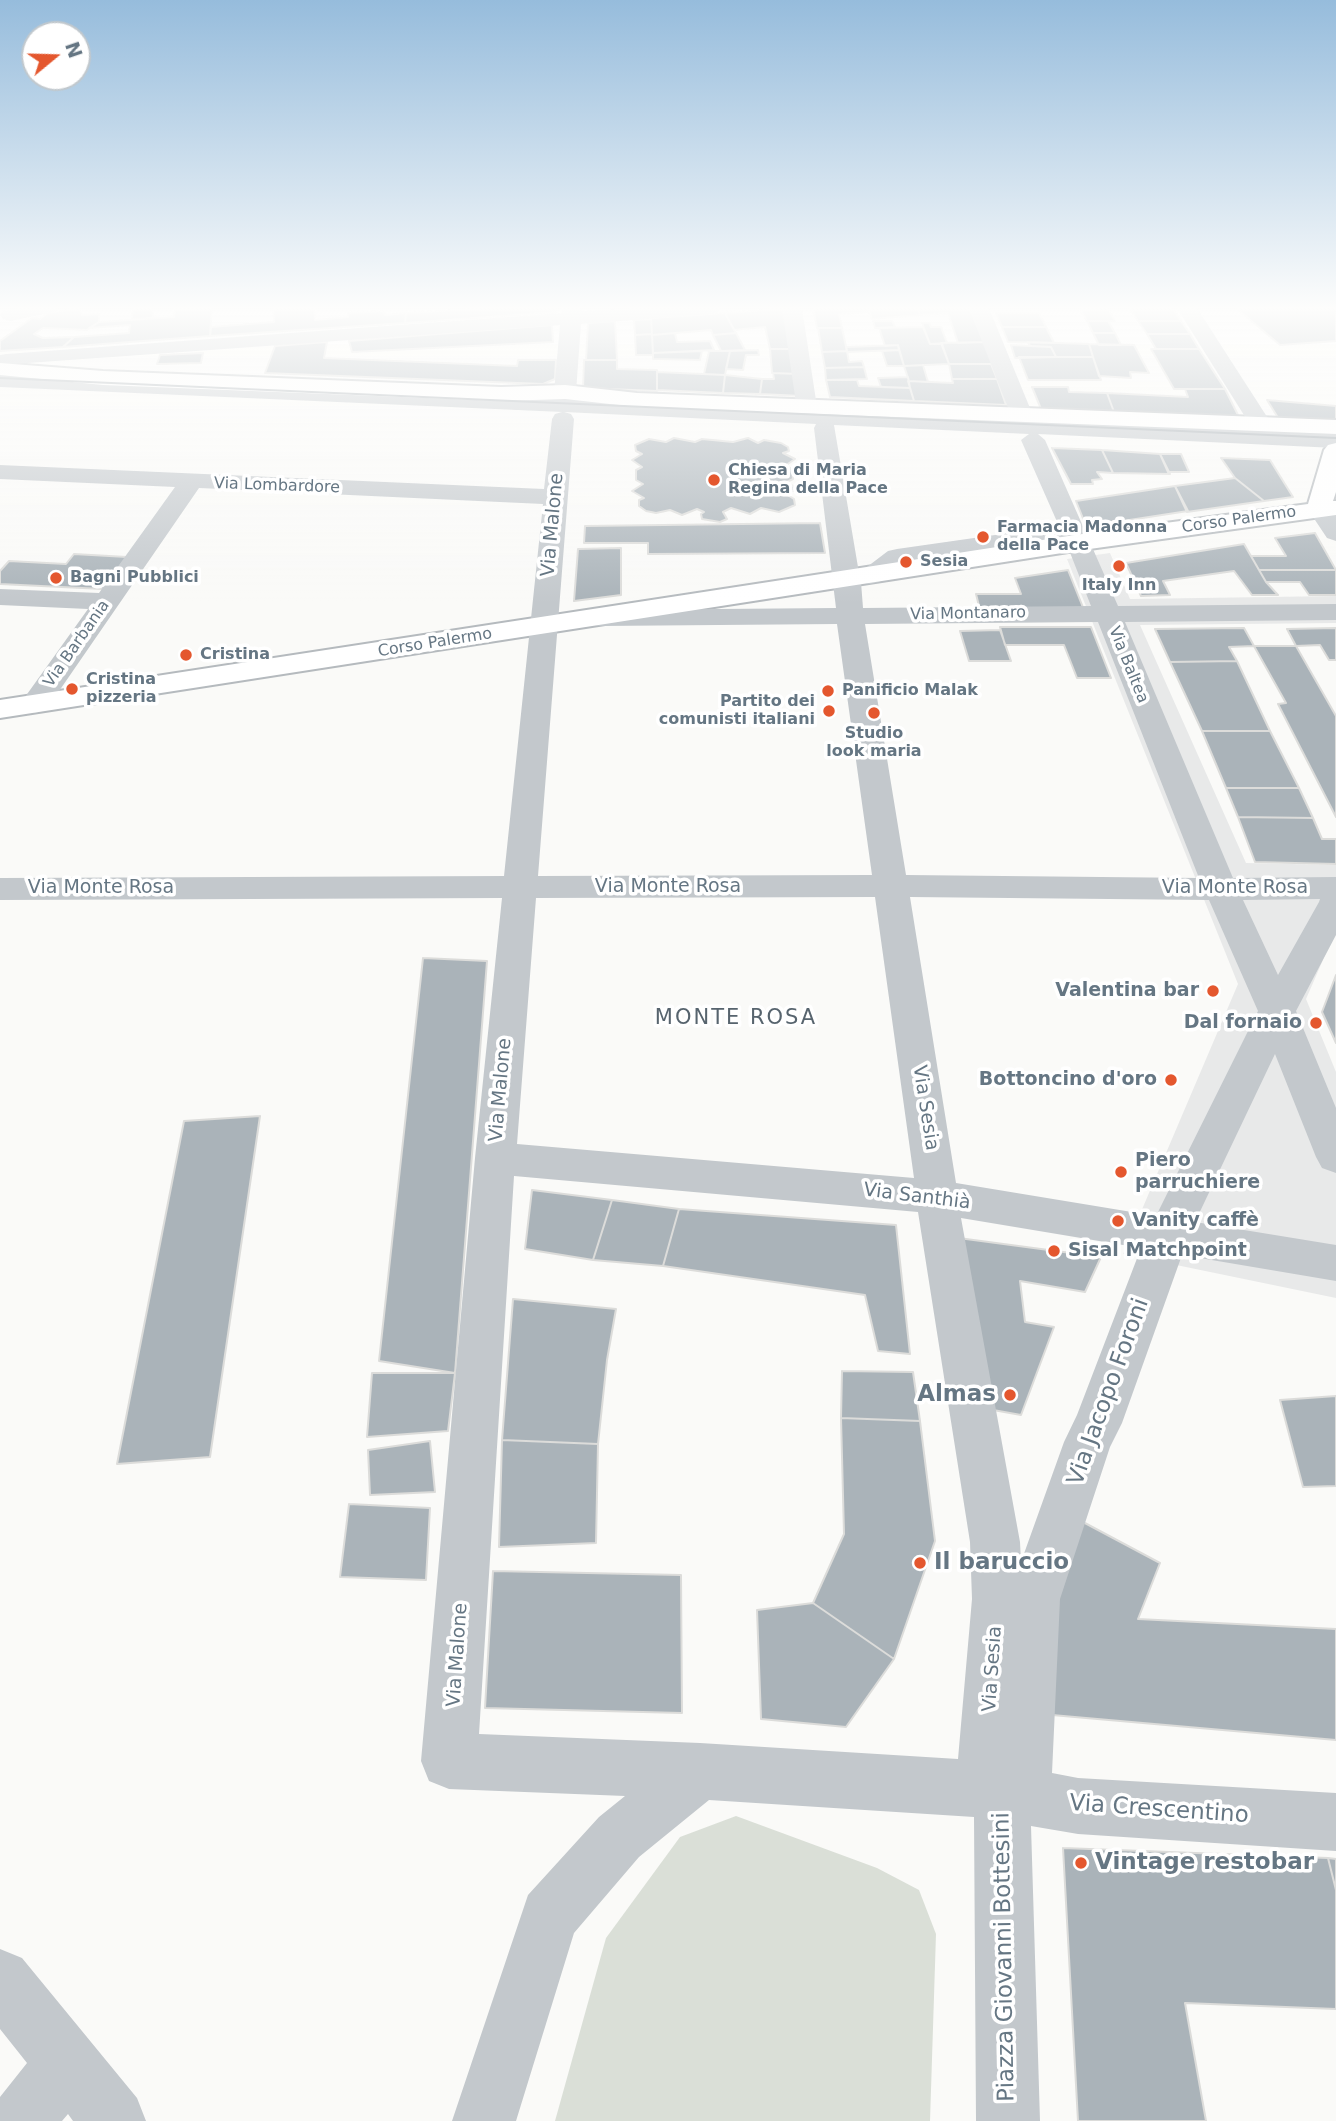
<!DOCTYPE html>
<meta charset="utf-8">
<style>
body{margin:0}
#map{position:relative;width:1336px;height:2121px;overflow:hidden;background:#fafaf8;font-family:"DejaVu Sans",sans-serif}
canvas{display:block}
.north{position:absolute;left:21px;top:21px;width:70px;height:70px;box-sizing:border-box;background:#fff;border:2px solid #c1c8cd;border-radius:50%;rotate:71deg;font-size:19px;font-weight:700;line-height:28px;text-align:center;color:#657683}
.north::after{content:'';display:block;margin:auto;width:24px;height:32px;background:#e4572e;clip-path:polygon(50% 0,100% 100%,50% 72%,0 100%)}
</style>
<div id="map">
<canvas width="1336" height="2121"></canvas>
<div class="north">N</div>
</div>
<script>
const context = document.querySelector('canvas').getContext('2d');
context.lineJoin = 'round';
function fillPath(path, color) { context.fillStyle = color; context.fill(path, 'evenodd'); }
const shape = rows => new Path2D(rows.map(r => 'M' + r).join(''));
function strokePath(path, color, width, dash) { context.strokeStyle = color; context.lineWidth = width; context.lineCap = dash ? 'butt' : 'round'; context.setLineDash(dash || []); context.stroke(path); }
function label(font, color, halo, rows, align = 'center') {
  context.font = font + ' "DejaVu Sans",sans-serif'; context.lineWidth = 7; context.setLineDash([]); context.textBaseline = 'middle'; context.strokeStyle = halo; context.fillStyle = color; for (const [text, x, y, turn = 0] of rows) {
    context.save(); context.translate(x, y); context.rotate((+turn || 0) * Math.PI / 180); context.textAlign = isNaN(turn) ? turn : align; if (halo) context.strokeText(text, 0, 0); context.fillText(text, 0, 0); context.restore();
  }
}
fillPath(shape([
 [1110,553,1130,599,1336,596,1336,623,1140,625,1246,863,1336,865,1336,930,1306,999,1336,1072,1336,1298,1123,1254,1238,984,1067,559]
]), '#e8e9e9');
fillPath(shape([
 [736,1816,877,1868,919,1890,936,1934,930,2121,555,2121,606,1938,680,1837]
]), '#dadfd7');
const building = shape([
 [80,308,82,315,99,314,99,322,87,330,43,328,34,334,43,338,74,337,63,347,0,351,0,341,32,318,40,319,47,313,80,308],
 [133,308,153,308,153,318,132,319,133,308],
 [212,308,210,336,63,347,74,337,129,333,130,325,89,328,99,322,174,317,175,309,212,308],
 [273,308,314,308,315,320,348,317,348,313,384,311,385,315,406,313,405,323,210,336,211,327,274,322,273,308],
 [487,308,557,308,557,312,405,323,406,313,487,308],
 [790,308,796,349,770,349,765,327,734,330,725,313,790,308],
 [813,308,868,308,869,312,839,314,842,328,817,328,813,308],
 [868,308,917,308,920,315,872,319,868,308],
 [917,308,970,308,984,342,958,343,948,313,920,315,917,308],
 [1108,308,1115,321,1087,321,1080,309,1108,308],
 [1129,308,1172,308,1181,321,1138,321,1129,308],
 [1236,308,1336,308,1336,341,1280,345,1236,308],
 [725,313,736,333,713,335,711,330,652,335,651,318,725,313],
 [996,313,1039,313,1046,327,1002,327,996,313],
 [651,319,652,334,635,335,634,320,651,319],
 [615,321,617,360,586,360,588,323,615,321],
 [873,321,892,321,895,327,875,328,873,321],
 [1087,321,1108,321,1115,333,1093,333,1087,321],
 [1138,321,1181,321,1190,334,1147,334,1138,321],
 [922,323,929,323,931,327,941,327,947,343,930,344,922,323],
 [552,325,553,342,352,352,349,341,552,325],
 [923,327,930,344,942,344,949,364,904,366,898,345,885,346,879,328,923,327],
 [1002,327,1046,327,1054,343,1008,342,1002,327],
 [818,328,842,328,847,351,822,352,818,328],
 [675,333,677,342,710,341,714,350,653,353,652,335,675,333],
 [736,333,745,350,721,351,713,335,736,333],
 [1093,333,1115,333,1121,345,1099,345,1093,333],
 [652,334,653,355,636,355,635,335,652,334],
 [1147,334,1190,334,1199,349,1156,349,1147,334],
 [327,342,324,358,517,366,518,360,556,360,555,379,543,384,265,373,275,346,327,342],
 [985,342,993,364,949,364,941,343,985,342],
 [1028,342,1089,344,1093,357,1056,357,1051,347,1030,346,1028,342],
 [1089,344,1134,345,1149,373,1130,372,1131,378,1099,376,1089,344],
 [898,345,899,350,847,352,846,347,898,345],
 [1011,345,1051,347,1056,357,1015,358,1011,345],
 [770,349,796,349,799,374,772,373,770,349],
 [1151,349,1199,349,1225,389,1174,389,1151,349],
 [758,350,759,355,746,355,743,370,726,369,730,351,758,350],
 [899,350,904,366,887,366,882,351,899,350],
 [702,351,700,360,653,359,653,353,702,351],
 [709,351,730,351,725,375,704,374,709,351],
 [847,351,849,362,862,361,864,367,825,368,822,352,847,351],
 [203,353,201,363,157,364,160,355,203,353],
 [1019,357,1093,357,1101,380,1028,380,1019,357],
 [584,360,617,360,617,369,657,370,657,391,583,388,584,360],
 [949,364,991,364,997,379,952,379,949,364],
 [923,365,928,382,909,381,904,366,923,365],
 [864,367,867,379,826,380,825,368,864,367],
 [657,372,725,375,723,393,657,390,657,372],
 [773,373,799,374,801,396,760,394,762,379,774,379,773,373],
 [725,375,762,379,760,394,723,393,725,375],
 [908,377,910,388,881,387,878,378,908,377],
 [952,379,997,379,1006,405,914,401,908,381,953,383,952,379],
 [826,380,857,380,859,386,910,388,914,401,830,397,826,380],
 [1032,387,1068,387,1069,392,1107,393,1114,412,1041,409,1032,387],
 [1185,389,1225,389,1239,417,1114,412,1107,393,1188,397,1185,389],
 [1267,400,1336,406,1336,423,1280,421,1267,400],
 [674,438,695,442,702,439,733,442,748,438,758,443,764,440,781,443,788,447,789,451,783,453,795,459,785,466,792,469,793,479,787,482,797,489,786,494,794,499,795,505,779,512,761,508,750,514,731,508,723,512,727,519,720,522,702,519,701,514,704,512,697,509,682,515,670,510,656,513,646,511,639,506,639,500,644,498,632,491,643,484,636,480,636,470,642,467,632,460,642,454,636,451,635,445,649,439,666,442,674,438],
 [1052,448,1102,450,1113,473,1097,472,1102,479,1092,480,1093,484,1071,484,1052,448],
 [1102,450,1160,454,1170,474,1113,473,1102,450],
 [1160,454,1181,454,1189,472,1168,472,1160,454],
 [1221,458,1270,460,1293,497,1264,501,1235,478,1221,458],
 [1235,478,1264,501,1187,512,1175,486,1235,478],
 [1175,486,1188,511,1097,525,1084,521,1076,501,1175,486],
 [820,523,825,553,648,554,648,543,584,543,585,526,820,523],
 [1315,533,1336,570,1259,570,1251,556,1286,556,1275,538,1315,533],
 [1244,544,1266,582,1278,595,1252,595,1234,571,1163,581,1170,595,1141,596,1126,563,1244,544],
 [621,548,621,595,574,601,578,549,621,548],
 [74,554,127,557,103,589,0,584,0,571,9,561,66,564,74,554],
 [1068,570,1084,610,980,610,976,594,1021,594,1015,578,1068,570],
 [1259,570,1336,570,1336,595,1309,595,1300,582,1266,582,1259,570],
 [1000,627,1091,627,1111,678,1077,678,1064,645,1005,645,1000,627],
 [1244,628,1254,646,1229,647,1237,661,1170,662,1155,629,1244,628],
 [1336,628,1336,660,1329,660,1320,645,1296,646,1287,629,1336,628],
 [1000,630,1011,661,969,661,960,631,1000,630],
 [1254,646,1296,646,1336,716,1336,817,1278,704,1286,703,1254,646],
 [1237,661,1270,731,1202,731,1170,662,1237,661],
 [1202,731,1270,731,1299,788,1226,788,1202,731],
 [1226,788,1299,788,1313,818,1238,817,1226,788],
 [1238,817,1313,818,1322,839,1336,839,1336,864,1255,862,1238,817],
 [423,958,487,961,455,1373,379,1361,423,958],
 [1336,975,1336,1043,1322,1012,1336,975],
 [260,1116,210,1457,117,1464,184,1121,260,1116],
 [532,1190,612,1200,593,1260,525,1249,532,1190],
 [612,1200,679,1209,663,1266,593,1260,612,1200],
 [679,1209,896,1225,910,1354,878,1351,865,1295,663,1266,679,1209],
 [951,1237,1101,1257,1085,1292,1020,1281,1025,1322,1054,1327,1021,1415,982,1408,951,1237],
 [513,1299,616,1309,607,1360,598,1444,502,1440,513,1299],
 [842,1371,913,1372,920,1421,841,1418,842,1371],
 [372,1373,455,1373,448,1431,367,1437,372,1373],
 [1336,1396,1336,1486,1303,1487,1280,1400,1336,1396],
 [841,1418,920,1421,935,1541,894,1659,813,1603,844,1534,841,1418],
 [502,1440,598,1444,596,1543,499,1547,502,1440],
 [430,1441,435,1492,370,1495,368,1450,430,1441],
 [349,1504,430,1508,426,1580,340,1577,349,1504],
 [1083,1522,1160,1563,1138,1619,1336,1629,1336,1740,1052,1715,1048,1582,1083,1522],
 [493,1571,681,1575,682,1713,485,1708,493,1571],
 [813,1603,894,1659,846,1727,761,1719,757,1610,813,1603],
 [1063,1848,1328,1858,1336,1890,1336,2009,1185,2003,1206,2121,1078,2121,1063,1848],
 [1328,1858,1336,1859,1336,1890,1328,1858]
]);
fillPath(building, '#aab3b9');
strokePath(building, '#dcdcda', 2);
const major = shape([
 [0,363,103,371,501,387,565,385,637,393,1336,420,1336,434,637,407,565,399,501,401,103,385,0,375,0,363],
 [1336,443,1336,492,1333,501,1336,501,1336,515,1075,551,0,718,0,700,1075,535,1308,504,1324,450,1328,445,1336,443]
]);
strokePath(major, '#b5babe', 4);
fillPath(shape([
 [17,308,57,308,54,312,10,321,3,319,0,315,3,311,17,308],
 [562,308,582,308,582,311,635,308,721,308,718,312,711,314,581,324,576,392,573,397,565,399,557,397,554,392,560,325,0,365,0,355,6,354,562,313,562,308],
 [782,308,802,308,817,407,815,410,1021,420,1013,418,1010,413,969,308,989,308,1032,413,1029,418,1021,420,1336,434,1336,448,1038,434,1045,440,1118,606,1336,604,1336,620,1125,622,1233,878,1336,877,1336,935,1296,1011,1336,1108,1336,1173,1322,1168,1316,1157,1275,1054,1195,1222,1336,1245,1336,1281,1182,1255,1122,1423,1110,1447,1060,1599,1052,1773,1078,1778,1336,1793,1336,1851,1078,1834,1031,1826,1040,2121,976,2121,974,1817,709,1800,639,1857,574,1933,516,2121,452,2121,528,1895,599,1817,625,1796,449,1789,429,1781,421,1761,475,1158,502,898,0,900,0,878,504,876,543,504,199,488,46,710,35,713,24,710,20,704,88,609,0,605,0,589,99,593,175,487,0,479,0,465,544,489,552,419,555,414,562,412,0,387,0,373,797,410,782,308],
 [564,412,816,424,814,428,836,608,600,610,590,612,586,618,590,624,600,626,837,624,872,875,538,876,574,419,571,414,564,412],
 [834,425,1029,434,1021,440,1062,533,1037,529,897,549,888,551,859,573,834,425],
 [1037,545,1069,550,1091,606,863,608,861,582,870,584,879,582,905,564,1037,545],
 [1098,622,1199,878,906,875,865,624,1098,622],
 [875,897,914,1178,517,1144,536,898,875,897],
 [910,897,1209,900,1258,1011,1156,1216,956,1183,910,897],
 [1320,899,1319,902,1278,975,1243,900,1320,899],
 [514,1176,918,1212,970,1542,972,1599,958,1759,700,1743,479,1734,514,1176],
 [961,1218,1141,1248,1077,1415,1064,1442,1021,1562,1020,1542,961,1218],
 [1177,308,1197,308,1271,423,1268,428,1252,428,1177,308],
 [1319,501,1328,503,1336,515,1336,541,1327,538,1307,508,1310,503,1319,501],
 [0,1949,22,1958,137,2098,146,2121,73,2121,68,2114,62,2121,0,2121,0,2097,27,2063,0,2029,0,1949]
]), '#c3c8cc');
fillPath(major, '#fff');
strokePath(shape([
 [0,378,1336,438]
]), '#a2aab0', 2);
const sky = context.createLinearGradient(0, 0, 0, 604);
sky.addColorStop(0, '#96bcdc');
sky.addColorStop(0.51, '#fdfdfc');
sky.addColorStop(1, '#fdfdfc00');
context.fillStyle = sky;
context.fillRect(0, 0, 1336, 604);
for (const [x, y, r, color] of [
 [714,480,7,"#e4572e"],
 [983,537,7,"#e4572e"],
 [906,562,7,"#e4572e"],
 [1119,566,7,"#e4572e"],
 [56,578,7,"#e4572e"],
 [186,655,7,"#e4572e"],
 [72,689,7,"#e4572e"],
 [828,691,7,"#e4572e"],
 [829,711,7,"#e4572e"],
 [874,713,7,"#e4572e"],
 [1213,991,7,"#e4572e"],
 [1316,1023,7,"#e4572e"],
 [1171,1080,7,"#e4572e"],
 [1121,1172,7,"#e4572e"],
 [1118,1221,7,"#e4572e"],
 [1054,1251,7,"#e4572e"],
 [1010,1395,7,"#e4572e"],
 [920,1563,7,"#e4572e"],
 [1081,1863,7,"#e4572e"]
]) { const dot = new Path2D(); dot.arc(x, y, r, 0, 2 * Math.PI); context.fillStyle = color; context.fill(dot); strokePath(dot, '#fff', 2.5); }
label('bold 16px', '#657683', '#fff', [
 ["Chiesa di Maria",728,471],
 ["Regina della Pace",728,489],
 ["Farmacia Madonna",997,528],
 ["della Pace",997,546],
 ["Sesia",920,562],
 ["Bagni Pubblici",70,578],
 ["Italy Inn",1119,586,"center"],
 ["Cristina",200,655],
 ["Cristina",86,680],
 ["pizzeria",86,698],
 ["Panificio Malak",842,691],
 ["Partito dei",815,702,"right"],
 ["comunisti italiani",815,720,"right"],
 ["Studio",874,734,"center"],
 ["look maria",874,752,"center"]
], 'left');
label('16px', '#657683', '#fff', [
 ["Via Lombardore",277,486,2],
 ["Corso Palermo",1239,520,-8],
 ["Via Montanaro",968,614,-1],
 ["Corso Palermo",435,643,-9],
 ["Via Barbania",77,644,-55],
 ["Via Baltea",1128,665,68]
]);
label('19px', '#657683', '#fff', [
 ["Via Malone",553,525,-85],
 ["Via Monte Rosa",668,887],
 ["Via Monte Rosa",101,888],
 ["Via Monte Rosa",1235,888],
 ["Via Malone",501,1090,-85],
 ["Via Sesia",925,1108,81],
 ["Via Santhià",917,1197,7],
 ["Via Malone",458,1655,-86],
 ["Via Sesia",993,1669,-86]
]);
label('bold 19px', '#657683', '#fff', [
 ["Valentina bar",1199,991],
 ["Dal fornaio",1302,1023],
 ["Bottoncino d'oro",1157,1080],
 ["Piero",1135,1161,"left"],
 ["parruchiere",1135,1183,"left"],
 ["Vanity caffè",1132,1221,"left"],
 ["Sisal Matchpoint",1068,1251,"left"]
], 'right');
context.letterSpacing = '2px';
label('21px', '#57646e', '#fff', [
 ["MONTE ROSA",736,1019]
]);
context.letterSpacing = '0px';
label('23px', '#657683', '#fff', [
 ["Via Jacopo Foroni",1109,1392,-70],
 ["Via Crescentino",1159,1810,4],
 ["Piazza Giovanni Bottesini",1005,1957,-91]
]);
label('bold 23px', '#657683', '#fff', [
 ["Almas",996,1395,"right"],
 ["Il baruccio",934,1563],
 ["Vintage restobar",1095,1863]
], 'left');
</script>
